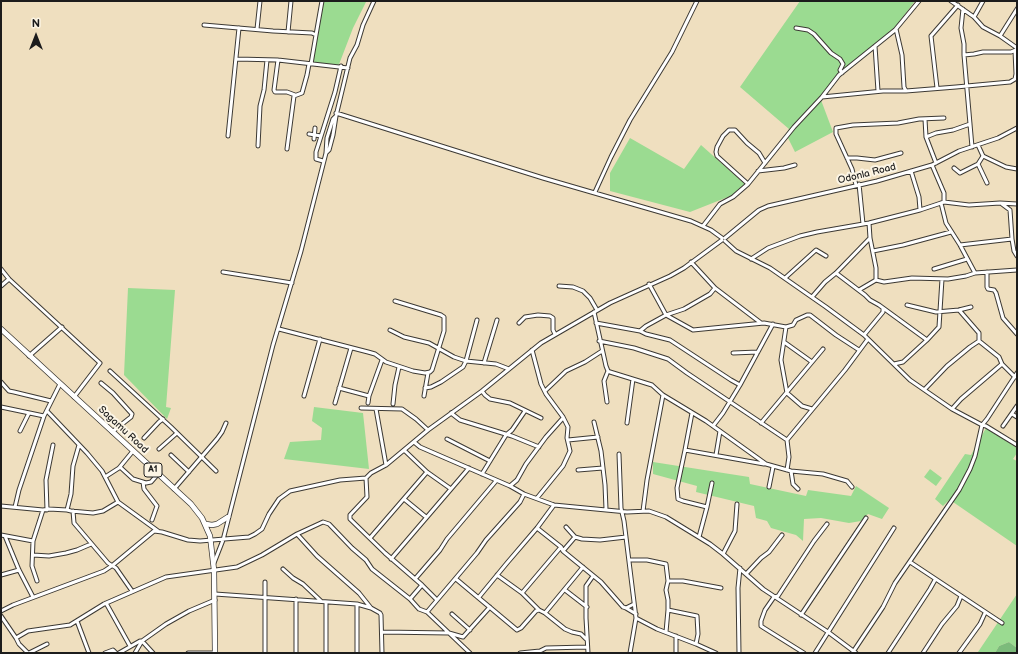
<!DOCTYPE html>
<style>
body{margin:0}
#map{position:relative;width:1018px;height:654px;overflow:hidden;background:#efdfbf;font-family:"Balsamiq Sans",sans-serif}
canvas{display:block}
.frame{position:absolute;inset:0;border:2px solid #1c1c1c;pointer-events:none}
.north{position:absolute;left:16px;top:16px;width:40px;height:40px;-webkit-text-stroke:3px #fcf5e5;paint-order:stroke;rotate:0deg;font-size:11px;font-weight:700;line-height:16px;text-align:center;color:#1c1c1c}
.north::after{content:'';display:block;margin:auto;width:14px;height:18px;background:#1c1c1c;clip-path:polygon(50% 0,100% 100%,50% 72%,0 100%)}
</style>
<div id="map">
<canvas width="1018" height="654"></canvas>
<div class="frame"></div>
<div class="north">N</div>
</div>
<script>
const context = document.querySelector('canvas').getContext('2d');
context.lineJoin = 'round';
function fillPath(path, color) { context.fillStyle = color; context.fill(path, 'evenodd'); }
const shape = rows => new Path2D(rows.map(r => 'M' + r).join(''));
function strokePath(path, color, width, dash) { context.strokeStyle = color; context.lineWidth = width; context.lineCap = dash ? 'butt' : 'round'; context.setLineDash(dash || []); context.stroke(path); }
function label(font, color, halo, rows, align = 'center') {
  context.font = font + ' "Balsamiq Sans",sans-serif'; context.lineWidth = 4; context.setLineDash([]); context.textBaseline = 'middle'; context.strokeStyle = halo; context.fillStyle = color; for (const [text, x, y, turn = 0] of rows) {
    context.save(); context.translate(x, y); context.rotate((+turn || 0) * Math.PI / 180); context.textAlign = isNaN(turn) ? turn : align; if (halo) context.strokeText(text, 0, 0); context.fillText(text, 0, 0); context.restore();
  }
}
fillPath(shape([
 [323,1,366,2,353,28,338,67,314,66,314,57],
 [800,1,915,1,894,29,838,77,821,100,833,132,795,152,786,134,789,129,740,87],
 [630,138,684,169,701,145,746,185,733,195,690,212,610,191,610,173],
 [128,288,175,290,166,407,171,408,167,419,124,375],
 [314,407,363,413,369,469,284,459,290,442,321,440,322,428,312,421],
 [986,428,1017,448,1017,453,1013,459,1017,461,1017,546,953,502,949,500,943,506,935,499,965,454,971,455],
 [653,462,749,477,750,484,806,496,808,490,851,496,856,486,889,508,882,519,868,514,861,521,849,523,821,518,804,519,803,541,796,535,771,528,767,521,756,518,754,506,696,492,697,486,653,474],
 [930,469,942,478,936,486,924,477],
 [1017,594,1017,648,1009,642,999,646,995,653,978,652]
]), '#9bdb91');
fillPath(shape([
 [1009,642,1017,648,1017,653,995,653,999,646]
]), '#7cbb7b');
const minor = shape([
 [951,1,974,17,983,27,1000,36,1017,48],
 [963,9,961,28,964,44,964,55,972,147],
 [974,17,983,1],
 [204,25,273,31,312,33,316,35,311,64],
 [796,28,808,30,814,34,831,53,840,59,843,64,840,70,842,73],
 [257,29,260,1],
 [896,29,902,55,904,87,906,91],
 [288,32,291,1],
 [316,35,322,1],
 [1000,36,1017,9],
 [875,46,878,91],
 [964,55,974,54,983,52,1011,52,1016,50],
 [237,59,278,60,348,68],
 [278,60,274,90,275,92,287,92,295,95],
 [937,88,931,36,958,5],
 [822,97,883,91,906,91,956,87,1010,82,1015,79,1016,74,1015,51],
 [336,113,543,178,691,221,711,230,722,238],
 [925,119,926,137,936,163],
 [309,134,321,136],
 [228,136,239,28],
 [926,137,936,133,953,130,970,124],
 [314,139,315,128],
 [978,145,983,156,1006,167,1017,169],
 [258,146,260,106,264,90,267,60],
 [287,149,294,96,302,93,307,75,309,64],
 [326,153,329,150,333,135,336,116],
 [983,156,978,164,987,183],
 [847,158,857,158,875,160,901,153],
 [323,161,316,159,316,152,335,92,341,66],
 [932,165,944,193,944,202],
 [954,168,960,173,978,164],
 [758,171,784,168,795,165],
 [911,171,919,197,920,210],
 [748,184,717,156,716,152,717,147,723,136,729,130,735,130,747,143,759,153,765,163],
 [859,184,863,224],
 [856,185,852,169,836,134,836,128,853,125,898,123,919,119,944,118],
 [595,192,611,157,630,120,672,52,697,1],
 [941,203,946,223,960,245,975,273],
 [1002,204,1010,210,1012,239,1014,251,1017,256],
 [869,223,870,238,876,268,876,280],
 [703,226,720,204,733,197,748,184,794,127,822,97,839,75,895,30,919,1],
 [725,238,759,210,768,206,877,181,932,165,959,151,998,138,1017,128],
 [725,241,736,251,770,268,826,307,864,335,910,380,952,409,982,425,987,419,1017,373],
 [960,245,1012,239],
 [873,251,903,245,951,232],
 [751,259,768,248,800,236,817,232,869,223,920,210,944,202,969,205,1000,203,1017,204],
 [691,262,715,288,761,323],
 [1,269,9,279,100,363,74,397],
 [934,269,967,259],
 [223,272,292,283],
 [987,272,987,287,988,289,994,290,996,293,1003,318,1017,334],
 [836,273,865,295,870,300,879,305,927,340,939,327,942,279],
 [785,278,816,250,826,256],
 [649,284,666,315,693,330,764,323,786,327,793,325,796,320,807,315,810,315,836,335,859,350],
 [1,286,9,279],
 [559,286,573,287,583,291,590,298,597,310],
 [859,290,876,280,884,282,912,278,948,279,966,276,975,273,1017,270],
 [812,297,825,282,836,273,870,238],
 [907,305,936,312,959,310,971,307],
 [959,310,979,333,979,341],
 [594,312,606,366,608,371,610,372,652,385,663,395,706,421,766,464,791,471,823,474,847,481,852,487],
 [519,323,525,317,538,315,550,316,553,318,553,330,555,334],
 [596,323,640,331,646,334,670,340,731,380,740,385],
 [786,327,781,360,787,393,802,406,812,409],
 [279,329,368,352,375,354,386,362,413,371,425,373,430,372,432,370,444,331,444,317,441,315,395,301],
 [390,330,404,337,429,343,454,357,466,361,496,364,509,369],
 [640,331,646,326,666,315,684,309,710,294,715,288],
 [864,335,883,312,883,308],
 [599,341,634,348,668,359,687,373,787,440],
 [784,342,812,362],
 [532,350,541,384,546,394,563,417,568,427,567,438,570,451,563,466,537,498],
 [733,353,758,352],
 [29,356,62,327],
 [484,363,497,320],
 [894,364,903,362,927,340],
 [110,371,171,427,216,471],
 [1,382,9,391,14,392,51,401],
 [101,383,113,393,132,414,131,417,112,432],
 [339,388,369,396],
 [425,388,431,387,441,382,463,367,466,361,477,320],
 [925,389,947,366,970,347,979,341,999,357,1002,364,1015,377],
 [482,391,485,395,490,399,510,403,541,418],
 [545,391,566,371,585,362,602,351],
 [304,396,320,339],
 [424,396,428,373],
 [607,402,604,381,608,371],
 [335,403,351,348],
 [368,403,369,396,382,360],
 [393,404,395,385,399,367],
 [1,407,44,416,60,384],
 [361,408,402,409,416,419,428,430],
 [376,409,386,465],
 [952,409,961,399,1002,364],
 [47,411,87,453,102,471,118,502,158,531],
 [451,413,460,420,512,436,539,447],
 [692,413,685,450,764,464],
 [1012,414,1017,417],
 [594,422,601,451,605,485,606,509],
 [627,423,633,379],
 [761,423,823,349],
 [713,426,723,413,740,385,773,324],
 [1003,426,1017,406],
 [20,431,29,413],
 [144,438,159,422,163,419],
 [447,439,490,461],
 [568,440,598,437],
 [414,442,420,447,510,486,524,494,554,505,627,512,649,511,666,517,710,544,723,554,763,589,828,632,856,653],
 [159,449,177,433],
 [404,450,427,472,451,489],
 [685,450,677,488,678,499,683,501,707,507],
 [619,454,621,508,624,521,636,618,630,653],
 [171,455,189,472],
 [716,455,720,431],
 [120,467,133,479,146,483,151,482,158,474],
 [578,470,603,468],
 [787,470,789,457,787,440,845,370,868,339],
 [791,471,793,484,798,489],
 [482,474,506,435,512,430,525,411],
 [105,477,119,468,133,451],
 [366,478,367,497,350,515,350,519,385,553,422,585,437,600],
 [143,482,144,489,157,506,152,520],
 [510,486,517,480,526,464,546,437,563,418],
 [769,487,773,467],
 [174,489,217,439,222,432,226,423],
 [404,499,426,517],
 [1,506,43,510,49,509,67,510,71,511,93,513,103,511,118,502],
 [15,507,19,490,44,416],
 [47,510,46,480,53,445],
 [67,510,71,494,73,466,79,445],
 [73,511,74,523,108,563,116,568,132,591],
 [643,511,647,480,663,395],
 [566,527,575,537,582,539,600,540,626,537],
 [537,528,561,547,563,551,601,582,623,607,626,608,634,604],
 [297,534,317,556,359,593,371,608],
 [1,535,33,541],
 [5,536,19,570,33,597],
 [699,537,707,507,712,483],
 [370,538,427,472],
 [563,551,575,537],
 [723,554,735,531,737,504],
 [33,555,49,556,66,553,77,550,91,544],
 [391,559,469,468],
 [629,560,647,560,666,564,668,581,666,590,668,600,668,610,666,632],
 [910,562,1002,623],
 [214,563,223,540,273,345,301,251,326,153,327,138,333,119,336,116,350,58,357,45,363,25,374,1],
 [283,569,293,578,303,584,321,601],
 [746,574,761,558,769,552,782,535],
 [1,575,19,570],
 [497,575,522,593,539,610,545,613,583,567],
 [415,579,440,550,447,539,496,481],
 [456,579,517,630,521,628,536,611,539,610],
 [37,581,32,566,33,541,43,510],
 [668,581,683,581,721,588],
 [565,590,587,607],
 [522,593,561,547],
 [215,594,357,604,371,608,380,613,381,615,382,653],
 [479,597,507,563,537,528,554,505],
 [410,599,422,585],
 [106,603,130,646],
 [626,608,636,614],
 [668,610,697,616,698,634,696,644],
 [1,611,13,605,104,571,113,565,154,531,162,532,188,540,200,541,249,537,255,534,262,529,269,514,279,499,290,491,340,480,366,478,371,473,386,465,428,430,482,391,541,343,610,303,670,276,684,268,722,240],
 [427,612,477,553,486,540,520,502,524,494],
 [545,613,565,629,572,632,581,634,586,639],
 [452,614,470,630],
 [801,615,866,518],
 [1,616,16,638,19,644,28,653],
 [636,618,657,629,696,644,716,653],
 [77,621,89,653],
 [382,632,449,633,463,637,490,607],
 [676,636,676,653],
 [16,638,28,631,70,625,104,604,166,577,237,567,262,555,297,534,323,522,329,524,352,548,366,560,372,569,410,599,419,609,427,612,470,653],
 [853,652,883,607,895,583,959,490,970,469,975,456,982,425,986,426,1017,445],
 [29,653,47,644],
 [105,653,113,650,116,653],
 [119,653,140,641,142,641,153,653],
 [135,653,142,641,166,624,189,611,215,600],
 [188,653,215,653],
 [265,653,265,582],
 [296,653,296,599],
 [326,653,326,602],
 [357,653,357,604],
 [520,653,540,651,546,648,587,647],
 [588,653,586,618,586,586,593,576],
 [739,653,738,588,740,568],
 [804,653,764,628,761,626,761,621,765,610,774,597,778,596,814,541,827,524],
 [815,653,894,528],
 [888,653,930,589,935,580],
 [923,653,942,624,957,606,961,596],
 [959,653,980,624,985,613]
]);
const highway = shape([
 [1,329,191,504,202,518,210,536,214,570,215,653],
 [206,524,212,525,217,524,228,517]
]);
strokePath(minor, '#3c3934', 5);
strokePath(highway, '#3c3934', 6);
strokePath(minor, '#fff', 3);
strokePath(highway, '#fff', 4.5);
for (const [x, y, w] of [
 [153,470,18]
]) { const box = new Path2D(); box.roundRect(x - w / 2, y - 7, w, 14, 3); context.fillStyle = '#fcf5e5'; context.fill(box); strokePath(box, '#1c1c1c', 1); }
label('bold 9px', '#1c1c1c', null, [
 ["A1",153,470]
]);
label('10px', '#1c1c1c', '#fcf5e5', [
 ["Odonla Road",867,174,-14],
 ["Sagamu Road",123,430,43]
]);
</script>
